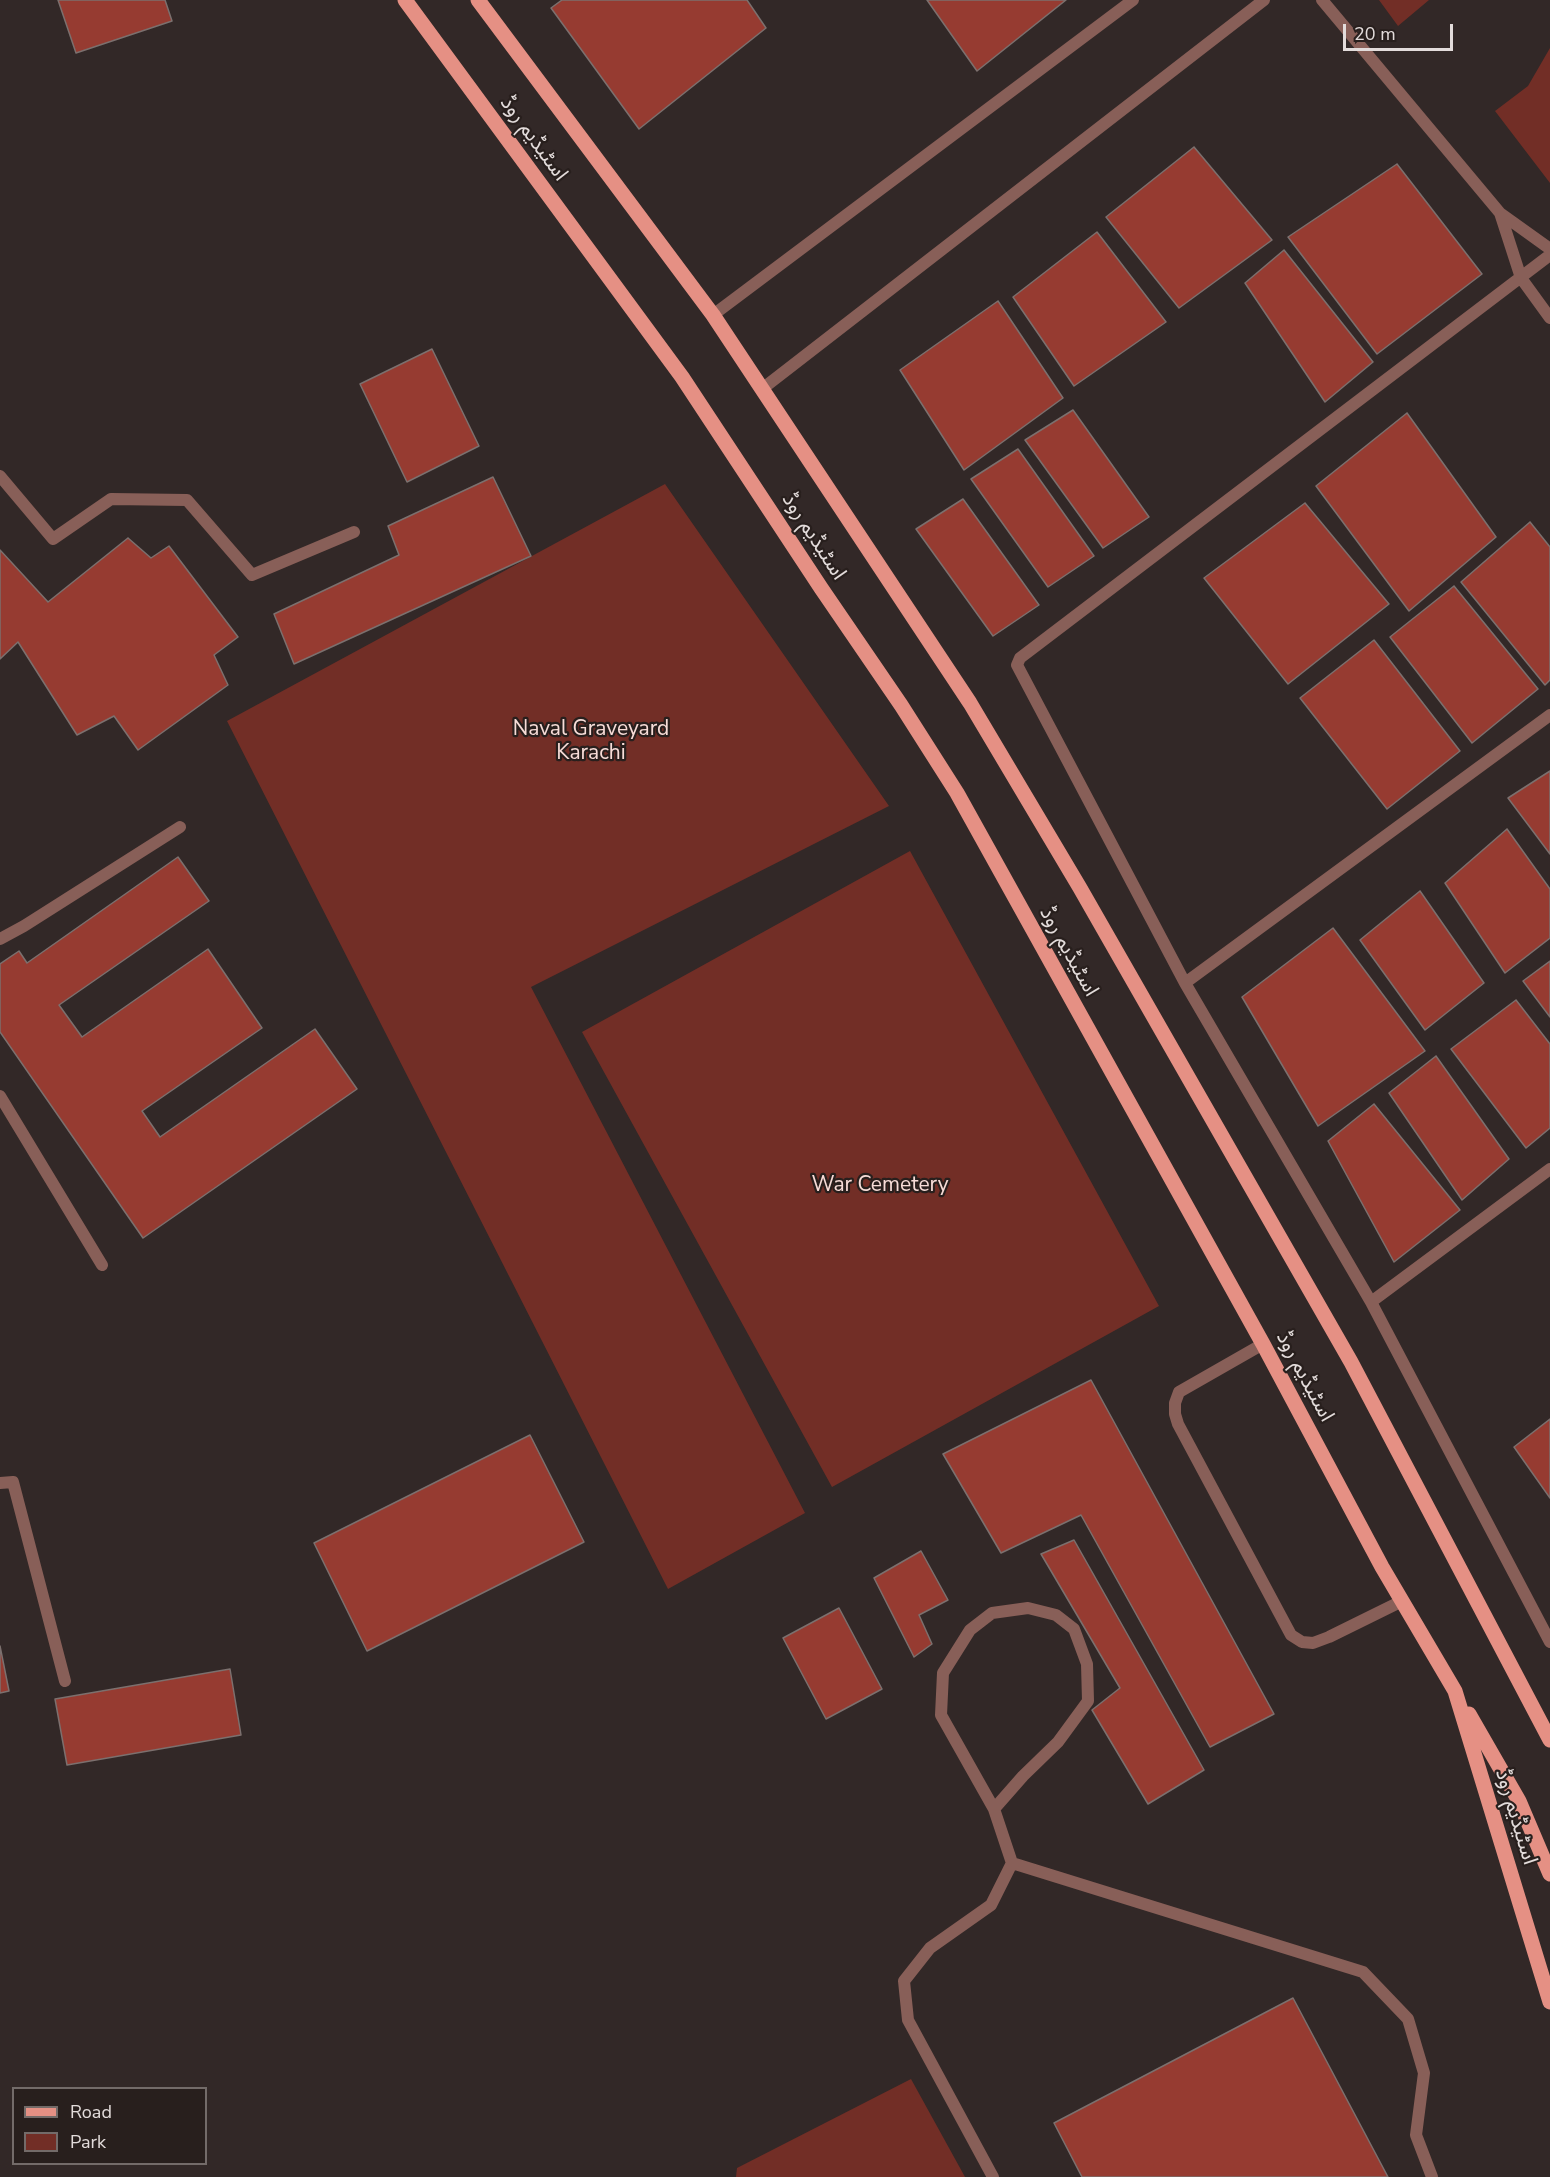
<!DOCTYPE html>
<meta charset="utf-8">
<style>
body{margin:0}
#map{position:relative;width:1550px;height:2177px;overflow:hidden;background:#322827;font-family:"Nunito Sans",sans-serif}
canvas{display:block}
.legend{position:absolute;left:12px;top:2087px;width:195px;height:78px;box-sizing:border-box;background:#281f1d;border:2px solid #736b69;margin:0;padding:8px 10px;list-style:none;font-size:18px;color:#e3dcdb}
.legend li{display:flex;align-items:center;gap:12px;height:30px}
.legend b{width:30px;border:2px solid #736b69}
.scale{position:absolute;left:1343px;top:24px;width:110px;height:27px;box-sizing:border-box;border:3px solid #e3dcdb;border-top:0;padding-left:8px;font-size:18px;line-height:21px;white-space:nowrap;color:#e3dcdb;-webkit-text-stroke:4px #281f1d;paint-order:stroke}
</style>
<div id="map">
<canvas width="1550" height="2177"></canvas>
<ul class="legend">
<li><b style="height:8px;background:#e59084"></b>Road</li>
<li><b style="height:16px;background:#722e26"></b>Park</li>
</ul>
<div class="scale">20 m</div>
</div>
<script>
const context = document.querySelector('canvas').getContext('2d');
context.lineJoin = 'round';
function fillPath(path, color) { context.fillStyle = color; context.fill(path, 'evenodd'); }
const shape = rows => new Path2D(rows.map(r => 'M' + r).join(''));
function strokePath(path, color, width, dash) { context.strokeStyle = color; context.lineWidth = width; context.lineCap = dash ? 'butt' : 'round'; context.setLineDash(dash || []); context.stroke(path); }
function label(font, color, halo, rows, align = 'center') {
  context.font = font + ' "Nunito Sans","Noto Sans Arabic",sans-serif'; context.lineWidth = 4.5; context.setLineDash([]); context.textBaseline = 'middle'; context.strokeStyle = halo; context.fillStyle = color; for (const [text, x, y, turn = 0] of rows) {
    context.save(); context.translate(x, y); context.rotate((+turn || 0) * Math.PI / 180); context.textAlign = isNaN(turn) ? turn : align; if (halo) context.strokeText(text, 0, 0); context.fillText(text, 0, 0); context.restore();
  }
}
fillPath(shape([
 [1379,0,1429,0,1398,26],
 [1550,48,1550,183,1495,111,1528,86],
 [665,484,889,806,531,987,805,1513,668,1589,227,721],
 [910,851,1159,1306,832,1487,582,1032],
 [911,2079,965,2177,736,2177,737,2168]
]), '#722e26');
const building = shape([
 [58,0,165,0,172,21,76,53,58,0],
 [562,0,747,0,766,28,639,129,551,8,562,0],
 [927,0,1066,0,977,71,927,0],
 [1194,147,1272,240,1179,308,1106,217,1194,147],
 [1397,164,1482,274,1377,354,1288,237,1397,164],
 [1097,232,1166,322,1074,386,1013,297,1097,232],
 [1284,250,1373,362,1325,402,1245,283,1284,250],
 [998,301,1063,398,964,470,900,370,998,301],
 [432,349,479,446,407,482,360,384,432,349],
 [1073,410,1149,517,1103,548,1025,440,1073,410],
 [1407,413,1496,537,1409,611,1316,486,1407,413],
 [1018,449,1094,556,1048,587,971,479,1018,449],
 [493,477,531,556,294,664,274,614,399,555,388,526,493,477],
 [963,499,1039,605,993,636,916,529,963,499],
 [1305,503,1389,604,1288,684,1204,578,1305,503],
 [1530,522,1550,547,1550,680,1545,685,1461,582,1530,522],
 [128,538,151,558,169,546,238,637,214,655,228,685,138,750,114,716,77,735,18,642,0,659,0,550,48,602,128,538],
 [1454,586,1538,689,1472,743,1390,637,1454,586],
 [1374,640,1460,751,1387,809,1300,698,1374,640],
 [1550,771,1550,854,1508,798,1550,771],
 [1507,829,1550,889,1550,938,1505,973,1445,883,1507,829],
 [178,857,209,901,59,1005,82,1037,208,949,262,1028,142,1111,160,1137,315,1029,357,1089,143,1238,0,1032,0,964,19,951,27,963,178,857],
 [1420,891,1484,983,1425,1030,1360,940,1420,891],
 [1333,928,1425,1051,1318,1126,1242,997,1333,928],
 [1550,961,1550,1017,1523,981,1550,961],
 [1516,1000,1550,1044,1550,1128,1526,1148,1451,1049,1516,1000],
 [1436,1056,1509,1159,1462,1200,1389,1093,1436,1056],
 [1374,1104,1460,1210,1394,1262,1328,1141,1374,1104],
 [1091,1380,1274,1714,1210,1747,1081,1515,1001,1553,943,1454,1091,1380],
 [1550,1419,1550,1498,1514,1447,1550,1419],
 [530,1435,584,1542,367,1651,314,1543,530,1435],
 [1074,1540,1204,1770,1148,1804,1092,1710,1120,1688,1041,1554,1074,1540],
 [921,1551,948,1600,919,1615,932,1644,914,1657,874,1578,921,1551],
 [839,1608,882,1689,826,1719,783,1638,839,1608],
 [0,1646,9,1691,0,1693,0,1646],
 [230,1669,241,1735,67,1765,55,1699,230,1669],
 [1293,1998,1388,2177,1082,2177,1054,2123,1293,1998]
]);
fillPath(building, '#963b31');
strokePath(building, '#7c706e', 1.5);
strokePath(shape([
 [0,476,53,539,111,499,187,500,252,575,354,532],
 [0,939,24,926,180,827],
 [0,1096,102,1265],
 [1263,1344,1179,1392,1175,1403,1175,1414,1178,1424,1291,1635,1302,1642,1313,1643,1329,1637,1402,1601]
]), '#885f58', 12);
strokePath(shape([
 [1322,0,1500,213,1550,249],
 [1500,213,1521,278,1550,318],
 [1550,255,1020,658,1017,665,1185,983,1371,1302,1550,1642],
 [713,315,1133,0],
 [762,389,1264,0],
 [1185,983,1550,715],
 [1371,1302,1550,1169],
 [0,1483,13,1482,65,1681],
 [1012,1863,1363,1972,1408,2019,1424,2073,1416,2135,1432,2177],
 [993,2177,908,2020,904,1981,930,1948,991,1905,1012,1863,994,1809,941,1715,943,1673,970,1630,992,1613,1028,1608,1056,1615,1074,1629,1087,1664,1088,1701,1058,1742,1023,1776,994,1809]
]), '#885f58', 12);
strokePath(shape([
 [405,0,682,377,821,588,901,705,957,793,1263,1344,1382,1567,1455,1691,1550,2002],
 [478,0,713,315,970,703,1080,888,1351,1362,1550,1740],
 [1469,1714,1519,1801,1550,1874]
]), '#e59084', 15);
label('21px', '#e3dcdb', '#281f1d', [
 ["اسٹیڈیم روڈ",533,139,54],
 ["اسٹیڈیم روڈ",813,537,57],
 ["اسٹیڈیم روڈ",1068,952,61],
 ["اسٹیڈیم روڈ",1304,1377,62],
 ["اسٹیڈیم روڈ",1515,1817,73]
]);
label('21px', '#f7dcd7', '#281f1d', [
 ["Naval Graveyard",591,730],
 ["Karachi",591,754],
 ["War Cemetery",880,1186]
]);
</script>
